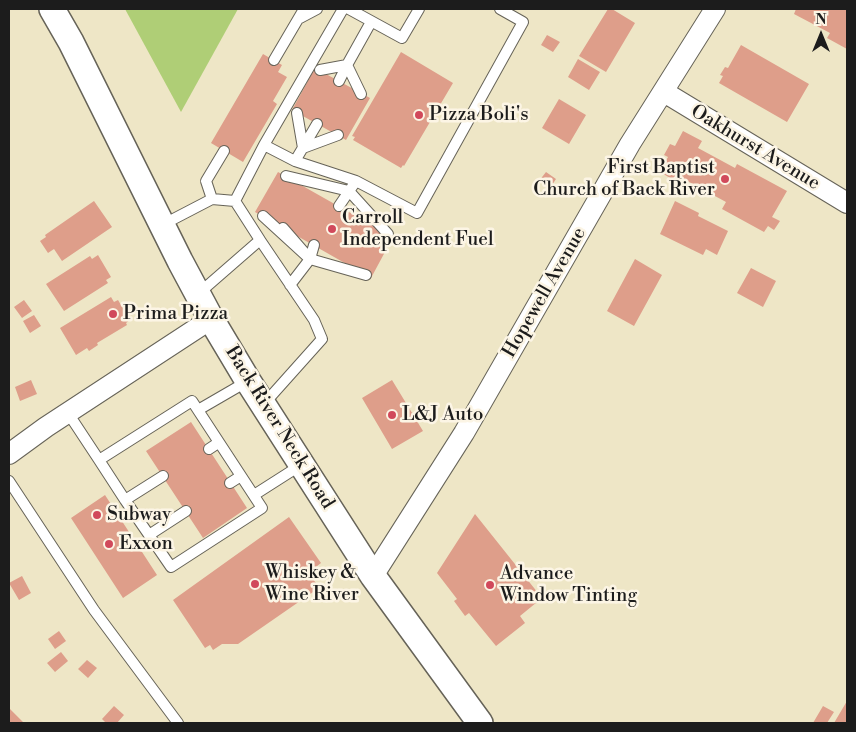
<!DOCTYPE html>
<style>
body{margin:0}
#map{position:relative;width:856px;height:732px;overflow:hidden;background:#eee6c6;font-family:"Libre Bodoni",serif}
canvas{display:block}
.frame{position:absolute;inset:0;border:10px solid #1c1c1c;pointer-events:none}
.north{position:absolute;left:796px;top:10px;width:50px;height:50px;-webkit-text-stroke:4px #fcf5e5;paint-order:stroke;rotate:0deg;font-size:14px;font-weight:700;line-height:20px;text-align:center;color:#1c1c1c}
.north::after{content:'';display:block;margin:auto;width:18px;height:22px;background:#1c1c1c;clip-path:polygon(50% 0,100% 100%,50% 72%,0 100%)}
</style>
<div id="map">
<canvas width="856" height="732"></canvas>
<div class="frame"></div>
<div class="north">N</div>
</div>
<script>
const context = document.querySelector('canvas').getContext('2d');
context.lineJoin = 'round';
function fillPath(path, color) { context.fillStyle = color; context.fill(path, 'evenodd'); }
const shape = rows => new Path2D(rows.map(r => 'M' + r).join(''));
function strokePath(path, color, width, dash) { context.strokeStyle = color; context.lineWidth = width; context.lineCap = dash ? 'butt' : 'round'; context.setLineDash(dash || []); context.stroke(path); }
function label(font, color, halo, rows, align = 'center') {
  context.font = font + ' "Libre Bodoni",serif'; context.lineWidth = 5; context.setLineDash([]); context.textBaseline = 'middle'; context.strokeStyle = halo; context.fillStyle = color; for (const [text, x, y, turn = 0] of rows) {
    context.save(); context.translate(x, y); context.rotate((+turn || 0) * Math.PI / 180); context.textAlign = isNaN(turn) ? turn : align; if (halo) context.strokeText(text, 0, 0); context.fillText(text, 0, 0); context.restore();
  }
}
fillPath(shape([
 [125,9,238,9,181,112]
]), '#afce76');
fillPath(shape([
 [608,9,612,9,635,23,606,72,579,56],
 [796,9,847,9,847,49,827,38,830,33,794,14],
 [547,35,560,42,553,52,541,45],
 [741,45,809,84,787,122,719,83,723,76,720,75,725,67,728,68],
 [401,52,453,83,404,166,403,165,401,168,353,140,355,137,352,136],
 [263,54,282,65,278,72,287,77,273,101,277,104,243,162,211,143],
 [578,59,600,72,589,90,568,77],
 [315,68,370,98,346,140,292,110],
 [559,99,586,115,569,144,542,128],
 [683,131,702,141,698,148,735,168,737,164,787,191,772,217,780,221,774,230,768,226,764,232,722,209,726,202,680,177,677,182,660,172,668,157,664,155,670,144,675,146],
 [278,172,393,237,371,278,255,212],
 [546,172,556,179,550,188,539,181],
 [94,201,112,227,62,261,54,249,48,253,40,241,46,237,45,235],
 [675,201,699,213,698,216,728,231,717,255,706,249,703,255,660,234],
 [98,255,111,277,106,280,108,283,64,311,46,284,90,256,92,259],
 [635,259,662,275,634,326,607,311],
 [751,268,776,281,763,307,737,293],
 [111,297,114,302,118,300,130,320,126,323,127,325,97,343,98,345,89,351,87,348,76,355,60,328],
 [24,300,32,311,22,318,14,307],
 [34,315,41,326,30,333,23,321],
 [31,380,37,394,20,401,15,387],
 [392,380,423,431,392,449,362,398],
 [191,422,247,508,203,538,146,451],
 [105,495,157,575,123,598,71,518],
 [475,514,542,598,520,616,525,623,496,646,469,613,465,616,454,601,457,599,437,573],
 [289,517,321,563,308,573,316,583,312,585,316,590,238,644,222,644,213,650,210,645,205,648,173,600],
 [22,576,31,593,19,600,9,583],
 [59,631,66,641,55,649,48,639],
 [61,652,68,661,55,672,47,663],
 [87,660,97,668,88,678,78,669],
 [847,701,847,723,834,723],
 [114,706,124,715,117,723,106,723,102,719],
 [823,706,834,712,827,723,813,723],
 [10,709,24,723,9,723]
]), '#de9e8a');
const service = shape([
 [349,9,402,38,419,9],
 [300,18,317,9],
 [274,60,304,9],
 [320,70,347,65,371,22],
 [339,81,347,65,361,94],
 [297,113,303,148,338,135],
 [264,145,295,161,317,124],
 [295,161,356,181],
 [286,176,349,191,388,234],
 [212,199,206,181,224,151],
 [235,201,264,145,343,9],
 [339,206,356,181,417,213,523,22,500,9],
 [263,216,310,259,283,228],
 [162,225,212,199,235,201,260,240,198,294],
 [260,240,314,320,322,339,263,405],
 [313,259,310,259,314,245],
 [290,285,310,259,366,275],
 [198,410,248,381],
 [68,413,99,460,125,500,171,567,262,508,192,401,99,460],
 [209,449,218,443],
 [9,481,94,610,178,723],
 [230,483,241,476],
 [254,495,301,465],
 [125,500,163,476],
 [149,535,186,511]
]);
const minor = shape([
 [664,92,847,203],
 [9,454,46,427,211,319],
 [373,576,464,433,630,144,715,9]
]);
const tertiary = shape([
 [52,9,71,42,180,261,211,319,248,381,373,576,480,723]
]);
strokePath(service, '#666358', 12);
strokePath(minor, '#666358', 22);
strokePath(tertiary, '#666358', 28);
strokePath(service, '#fff', 10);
strokePath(minor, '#fff', 20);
strokePath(tertiary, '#fff', 25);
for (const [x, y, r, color] of [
 [419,115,5,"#d1495b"],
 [725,179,5,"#d1495b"],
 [332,229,5,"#d1495b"],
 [113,314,5,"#d1495b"],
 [392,415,5,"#d1495b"],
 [97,515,5,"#d1495b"],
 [109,544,5,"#d1495b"],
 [255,584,5,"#d1495b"],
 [490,585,5,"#d1495b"]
]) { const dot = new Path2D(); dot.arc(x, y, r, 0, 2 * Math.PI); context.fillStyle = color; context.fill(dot); strokePath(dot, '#fcf5e5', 2); }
label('19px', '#1c1c1c', '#fcf5e5', [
 ["Pizza Boli's",429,115],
 ["First Baptist",715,168,"right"],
 ["Church of Back River",715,190,"right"],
 ["Carroll",342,218],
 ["Independent Fuel",342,240],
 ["Prima Pizza",123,314],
 ["L&J Auto",402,415],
 ["Subway",107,515],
 ["Exxon",119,544],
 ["Whiskey &",265,573],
 ["Wine River",265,595],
 ["Advance",500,574],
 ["Window Tinting",500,596]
], 'left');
label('19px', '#1c1c1c', '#fcf5e5', [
 ["Oakhurst Avenue",755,148,31],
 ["Hopewell Avenue",545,293,-60],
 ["Back River Neck Road",279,428,58]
]);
</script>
